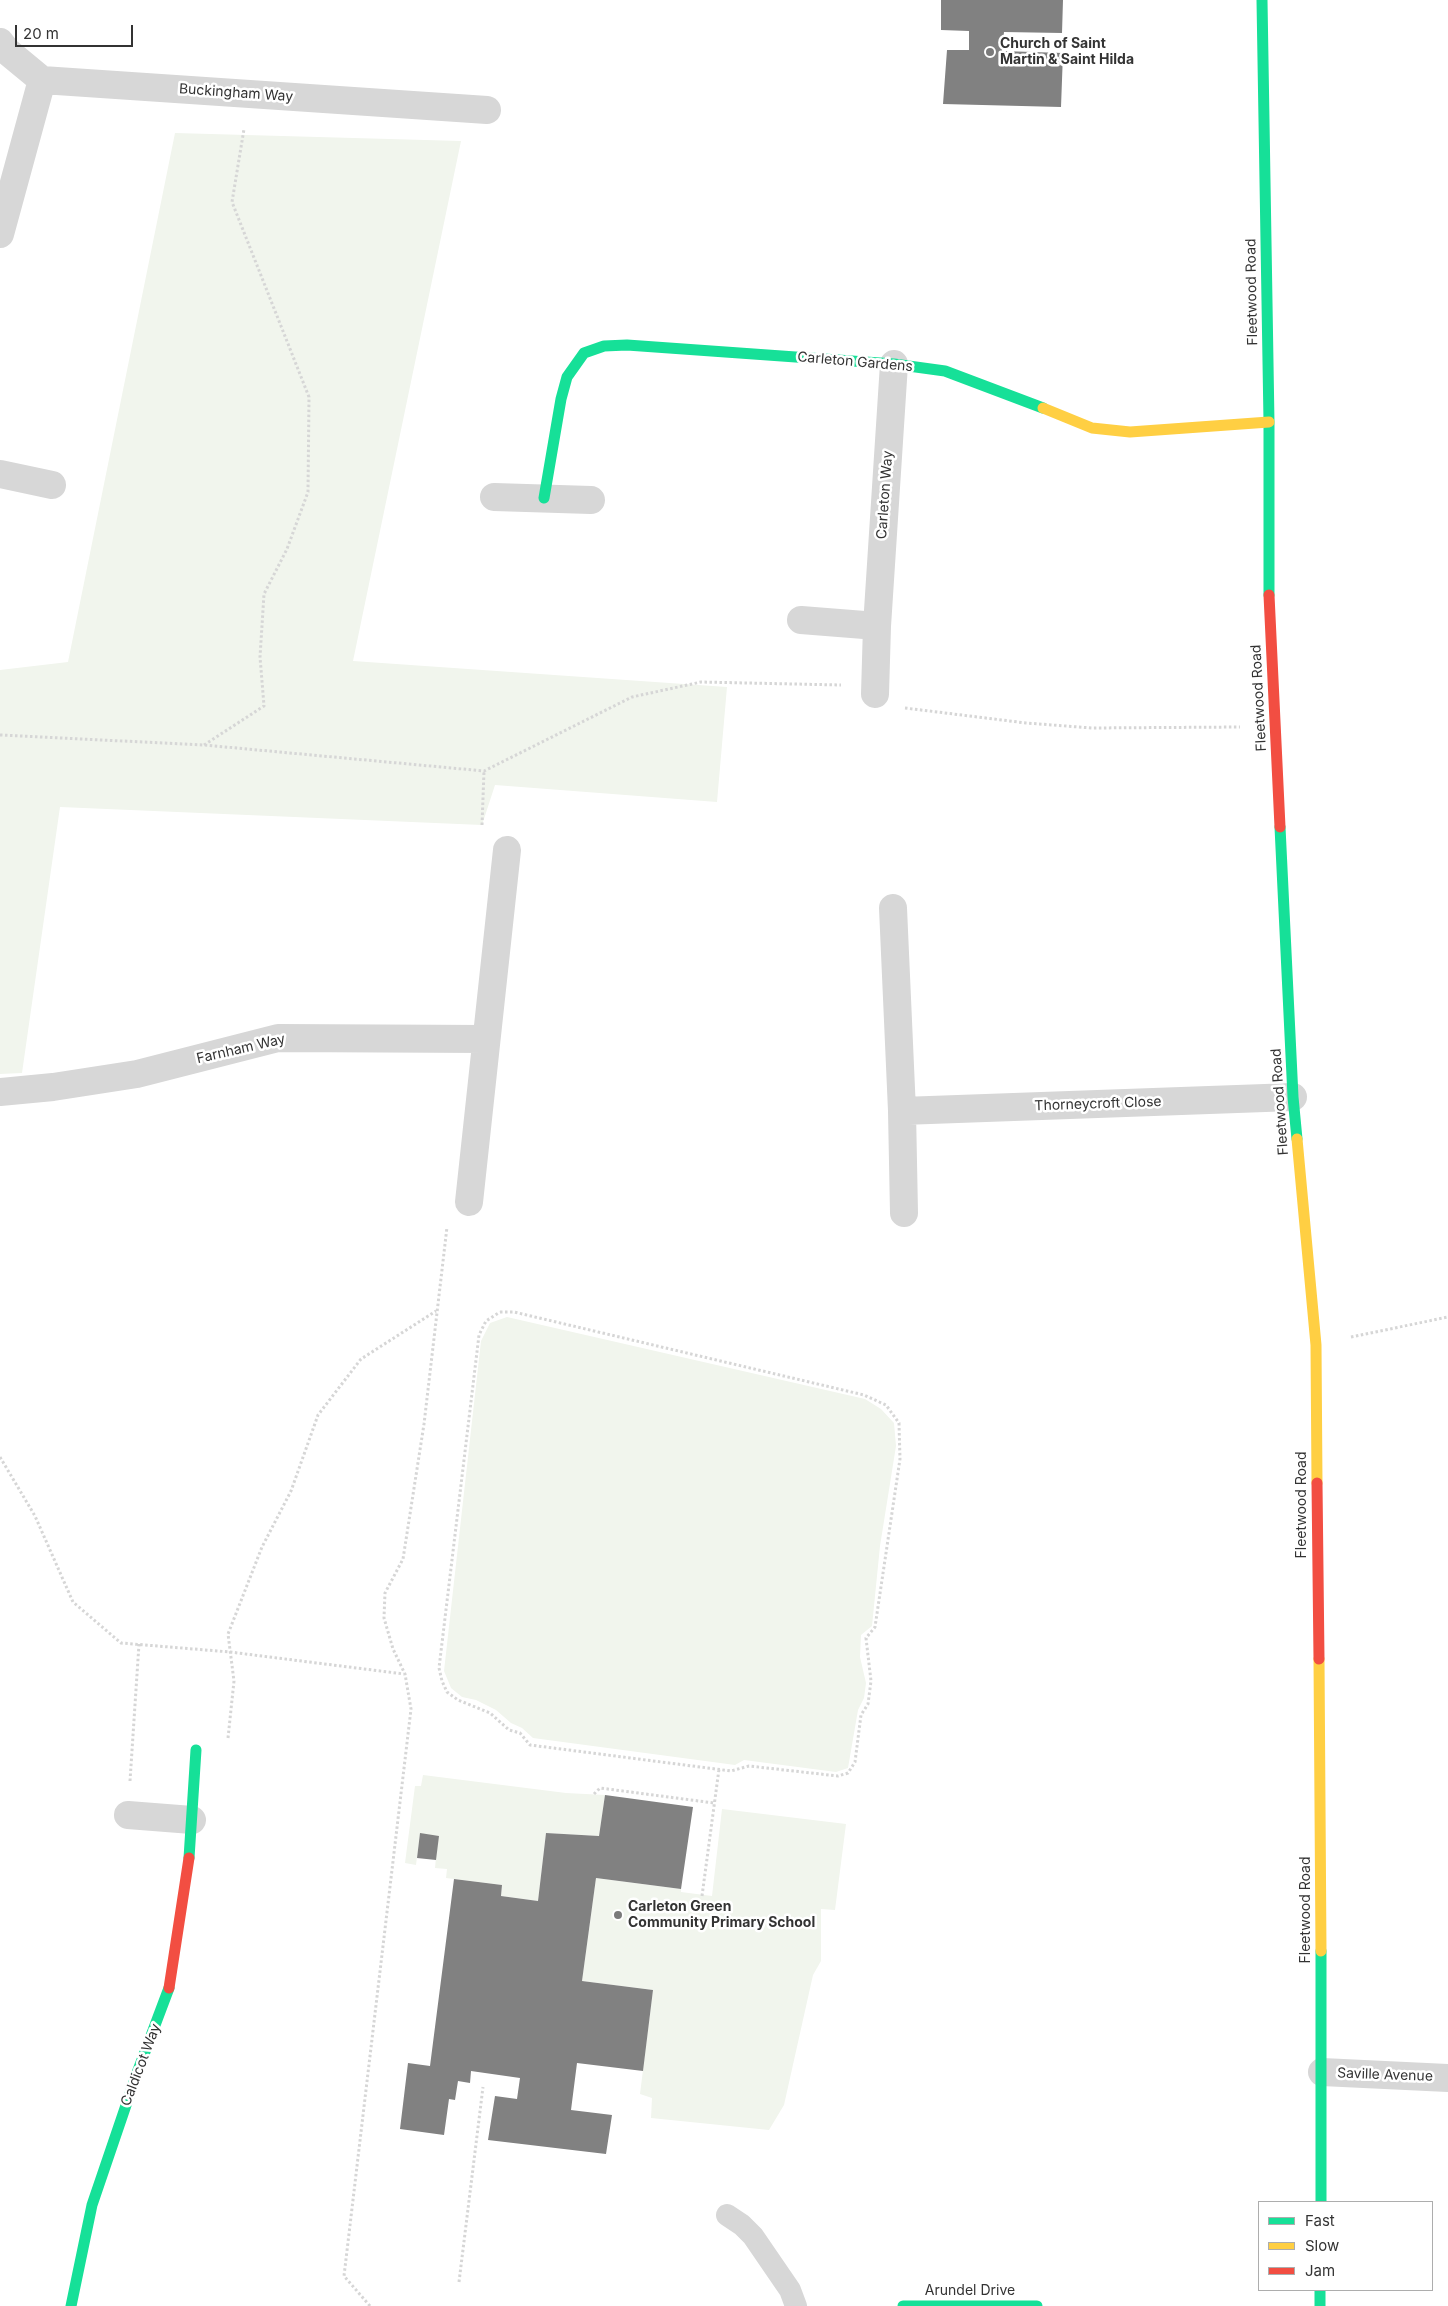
<!DOCTYPE html>
<style>
body{margin:0}
#map{position:relative;width:1448px;height:2306px;overflow:hidden;background:#fff;font-family:Inter,sans-serif}
canvas{display:block}
.legend{position:absolute;left:1258px;top:2201px;width:175px;height:90px;box-sizing:border-box;background:#fff;border:1px solid #adadad;margin:0;padding:6px 9px;list-style:none;font-size:15px;color:#333}
.legend li{display:flex;align-items:center;gap:10px;height:25px}
.legend b{width:25px;border:1px solid #adadad}
.scale{position:absolute;left:15px;top:25px;width:118px;height:22px;box-sizing:border-box;border:2px solid #333;border-top:0;padding-left:6px;font-size:15px;line-height:18px;white-space:nowrap;color:#333;-webkit-text-stroke:4px #fff;paint-order:stroke}
</style>
<div id="map">
<canvas width="1448" height="2306"></canvas>
<ul class="legend">
<li><b style="height:6px;background:#16e098"></b>Fast</li>
<li><b style="height:6px;background:#ffcf43"></b>Slow</li>
<li><b style="height:6px;background:#f24e42"></b>Jam</li>
</ul>
<div class="scale">20 m</div>
</div>
<script>
const context = document.querySelector('canvas').getContext('2d');
context.lineJoin = 'round';
function fillPath(path, color) { context.fillStyle = color; context.fill(path, 'evenodd'); }
const shape = rows => new Path2D(rows.map(r => 'M' + r).join(''));
function strokePath(path, color, width, dash) { context.strokeStyle = color; context.lineWidth = width; context.lineCap = dash ? 'butt' : 'round'; context.setLineDash(dash || []); context.stroke(path); }
function label(font, color, halo, rows, align = 'center') {
  context.font = font + ' Inter,sans-serif'; context.lineWidth = 5; context.setLineDash([]); context.textBaseline = 'middle'; context.strokeStyle = halo; context.fillStyle = color; for (const [text, x, y, turn = 0] of rows) {
    context.save(); context.translate(x, y); context.rotate((+turn || 0) * Math.PI / 180); context.textAlign = isNaN(turn) ? turn : align; if (halo) context.strokeText(text, 0, 0); context.fillText(text, 0, 0); context.restore();
  }
}
fillPath(shape([
 [175,133,461,141,353,661,727,687,717,802,495,785,482,825,60,807,22,1073,0,1074,0,670,68,662],
 [507,1317,865,1399,881,1409,894,1423,896,1446,880,1546,872,1626,861,1635,860,1657,866,1683,864,1698,858,1710,848,1768,836,1772,744,1760,735,1765,533,1738,522,1728,511,1723,496,1710,476,1700,462,1697,451,1688,444,1671,481,1341,490,1323],
 [423,1775,566,1793,605,1795,599,1836,546,1833,538,1901,501,1896,502,1885,446,1878,447,1869,435,1868,438,1836,420,1834,416,1865,405,1863,415,1786,421,1786],
 [722,1809,846,1824,835,1910,821,1909,821,1961,813,1975,784,2105,769,2130,651,2118,652,2098,640,2094,653,1990,582,1981,596,1878,681,1889,681,1892,712,1896]
]), '#f1f5ed');
fillPath(shape([
 [941,0,1063,0,1062,33,1004,32,1002,51,1063,53,1061,107,943,104,947,50,969,50,969,31,941,30],
 [605,1795,693,1807,681,1889,596,1878,582,1981,653,1990,643,2071,577,2063,571,2110,612,2115,606,2154,488,2140,495,2096,517,2099,520,2078,471,2071,470,2083,458,2081,455,2100,449,2099,444,2135,400,2129,408,2063,430,2066,454,1879,502,1885,501,1896,538,1901,546,1833,599,1836],
 [420,1833,439,1836,436,1860,417,1858]
]), '#818181');
strokePath(shape([
 [905,708,1026,723,1092,728,1240,727],
 [0,735,204,745,484,771,632,697,701,682,841,685],
 [204,745,264,706,260,657,264,594,287,549,308,492,309,397,232,202,244,129],
 [482,825,484,771],
 [500,1312,514,1312,864,1395,886,1405,899,1423,900,1459,875,1627,866,1638,871,1681,868,1704,861,1715,855,1762,848,1773,838,1776,749,1766,731,1771,530,1745,520,1733,509,1730,490,1713,458,1700,447,1692,442,1681,439,1668,479,1335,486,1321,500,1312],
 [1351,1337,1448,1317],
 [0,1457,35,1516,73,1602,121,1643,230,1652,404,1674],
 [228,1738,234,1681,228,1634,262,1547,291,1491,318,1415,361,1359,436,1311],
 [130,1781,139,1644],
 [594,1794,600,1788,714,1803],
 [702,1896,719,1769],
 [459,2282,483,2087],
 [370,2306,344,2276,411,1709,405,1674,393,1649,384,1618,385,1593,403,1559,424,1424,447,1227]
]), '#d6d6d6', 3, [2.5, 2.5]);
strokePath(shape([
 [727,2215,742,2225,753,2236,790,2290,796,2306]
]), '#d7d7d7', 22);
strokePath(shape([
 [0,42,7,51,42,80,487,110],
 [0,234,42,80],
 [0,474,52,485],
 [494,497,591,500],
 [801,620,877,626],
 [875,694,877,626,894,364],
 [893,908,902,1111,904,1213],
 [0,1092,53,1087,137,1074,278,1038,485,1039],
 [902,1111,1293,1097],
 [469,1202,507,850],
 [128,1815,192,1820],
 [1322,2072,1448,2078]
]), '#d7d7d7', 28);
strokePath(shape([
 [1262,0,1269,422,1269,595],
 [544,498,561,399,567,377,584,353,604,346,627,345,894,364,945,371,1043,408],
 [1280,827,1293,1097,1297,1139],
 [189,1858,196,1750],
 [1321,1951,1321,2202],
 [1320,2290,1320,2306],
 [71,2306,92,2205,137,2073,169,1988],
 [903,2306,1037,2306]
]), '#16e098', 11);
strokePath(shape([
 [1043,408,1092,428,1130,432,1269,422],
 [1297,1139,1316,1345,1317,1483],
 [1319,1659,1321,1951]
]), '#ffcf43', 11);
strokePath(shape([
 [1269,595,1280,827],
 [1317,1483,1319,1659],
 [169,1988,189,1858]
]), '#f24e42', 11);
for (const [x, y, r, color] of [
 [990,52,5,"#7a7a7a"],
 [618,1915,5,"#7a7a7a"]
]) { const dot = new Path2D(); dot.arc(x, y, r, 0, 2 * Math.PI); context.fillStyle = color; context.fill(dot); strokePath(dot, '#fff', 2); }
label('bold 14px', '#333', '#fff', [
 ["Church of Saint",1000,44],
 ["Martin & Saint Hilda",1000,60],
 ["Carleton Green",628,1907],
 ["Community Primary School",628,1923]
], 'left');
label('14px', '#333', '#fff', [
 ["Buckingham Way",236,93,4],
 ["Fleetwood Road",1252,292,-91],
 ["Carleton Gardens",855,362,5],
 ["Carleton Way",885,495,-86],
 ["Fleetwood Road",1259,698,-93],
 ["Farnham Way",241,1049,-13],
 ["Fleetwood Road",1280,1102,-94],
 ["Thorneycroft Close",1098,1104,-2],
 ["Fleetwood Road",1302,1505,-90],
 ["Fleetwood Road",1306,1910,-90],
 ["Caldicot Way",141,2065,-69],
 ["Saville Avenue",1385,2075,2],
 ["Arundel Drive",970,2291]
]);
</script>
